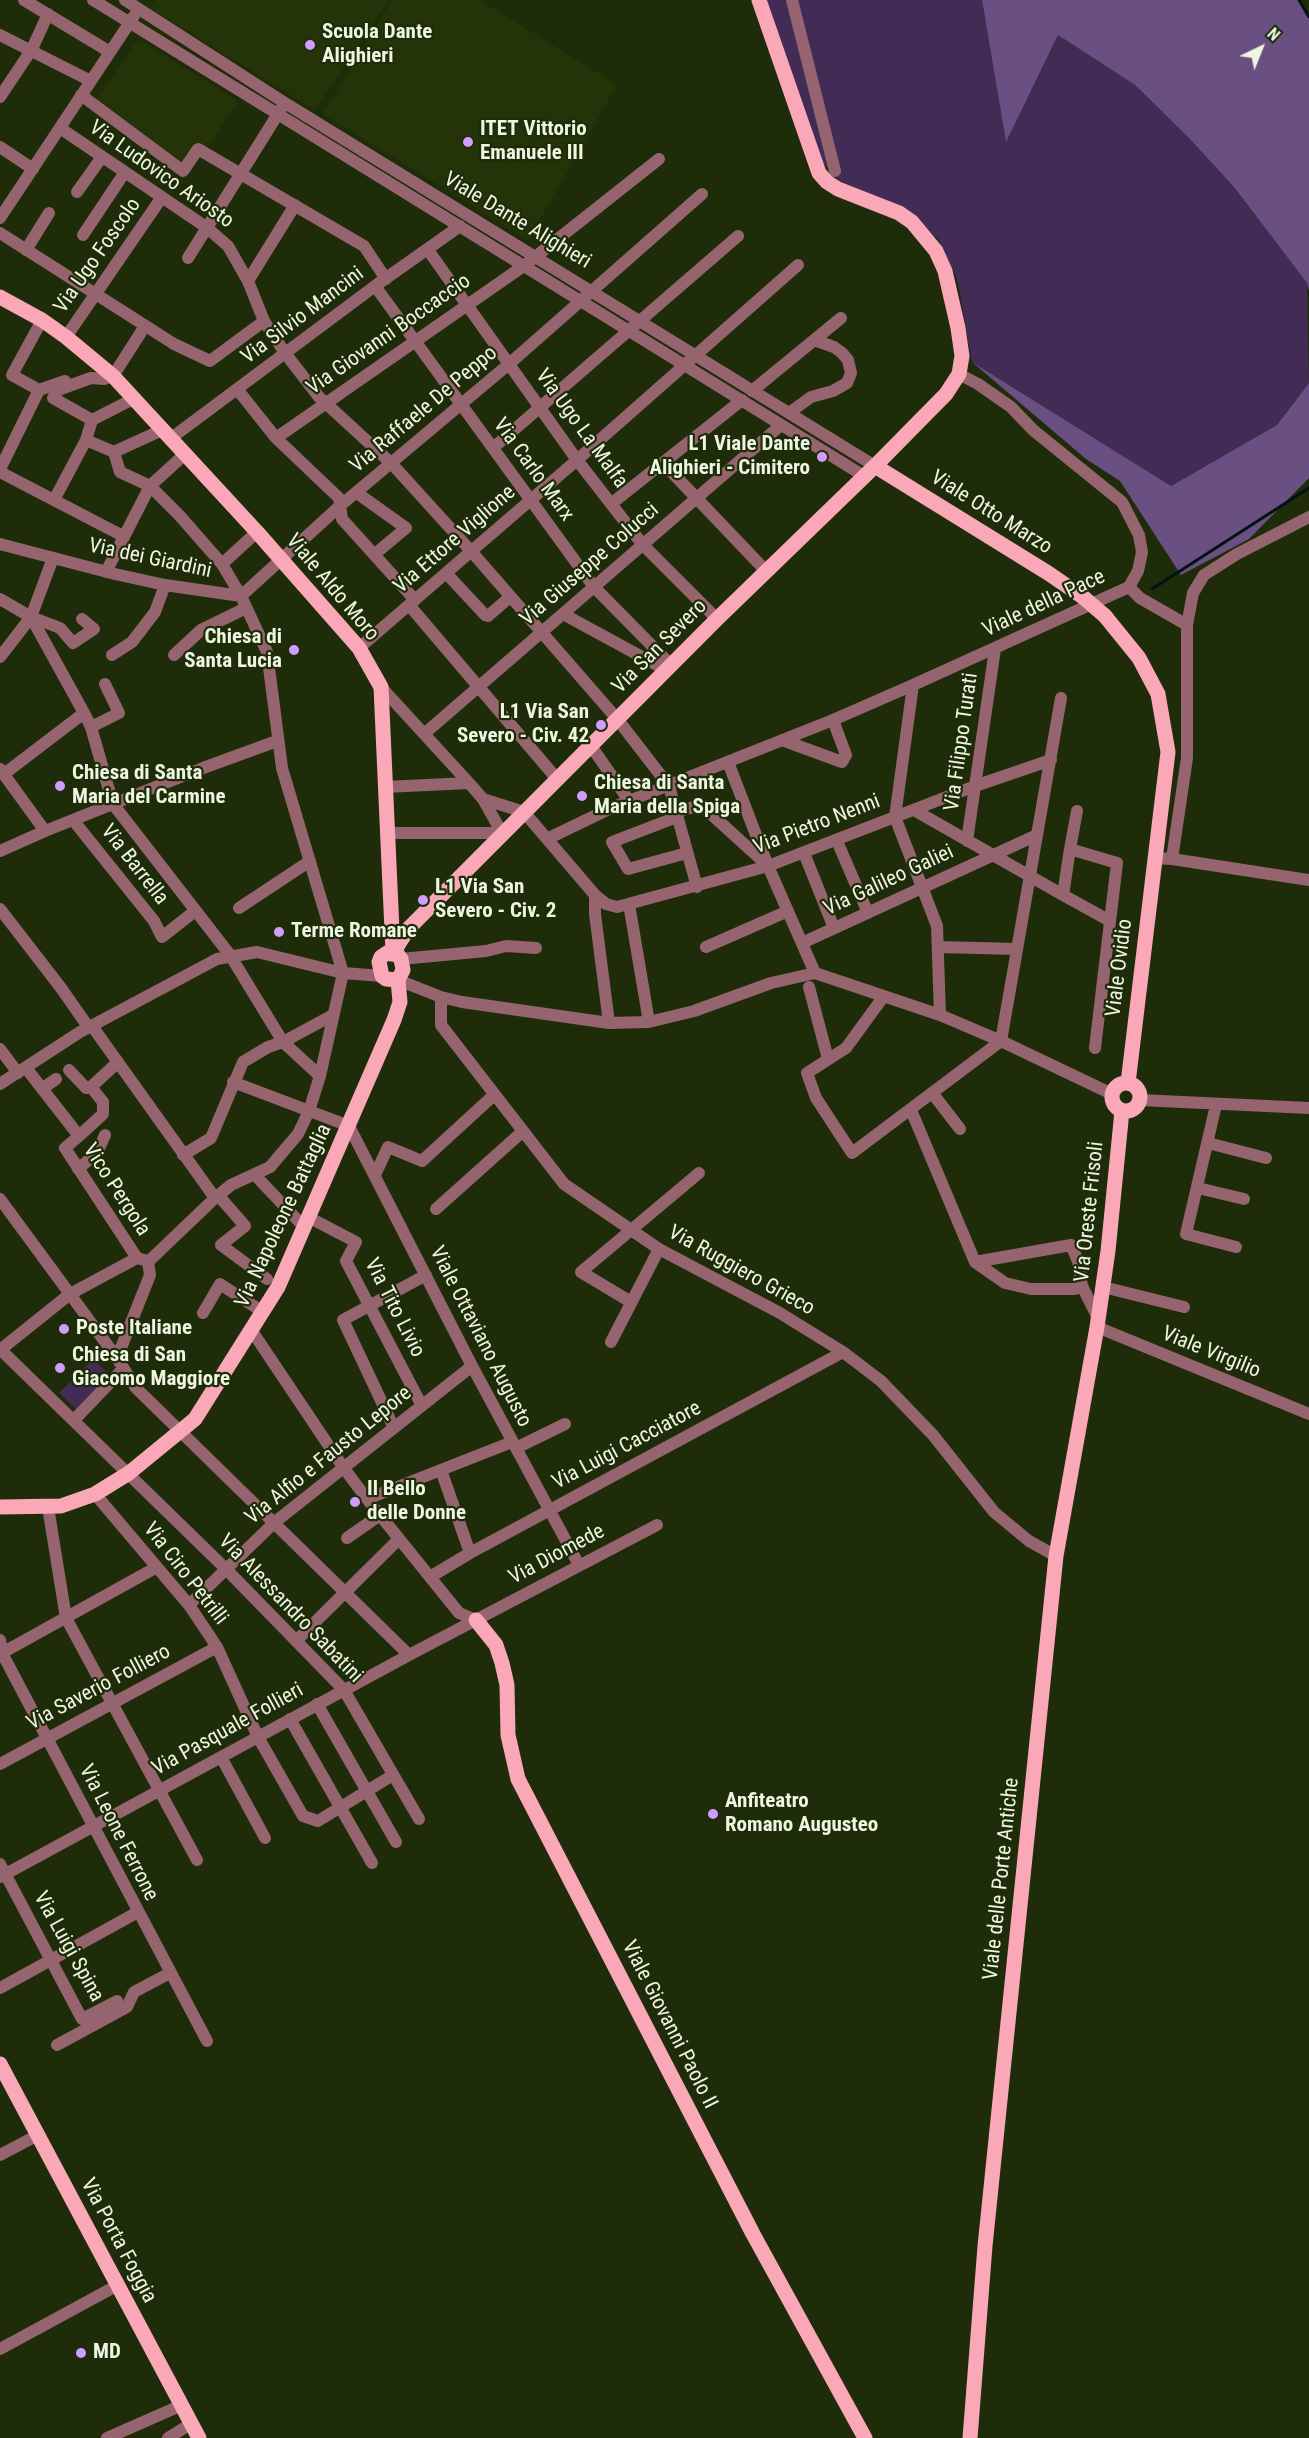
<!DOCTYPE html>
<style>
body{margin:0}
#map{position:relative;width:1309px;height:2438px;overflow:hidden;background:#1f2c09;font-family:"Roboto Condensed",sans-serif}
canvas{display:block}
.north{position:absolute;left:1231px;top:18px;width:60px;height:60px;-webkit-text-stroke:4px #1f2c09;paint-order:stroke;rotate:43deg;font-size:16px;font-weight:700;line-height:24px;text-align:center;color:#edf6e1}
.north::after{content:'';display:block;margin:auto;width:21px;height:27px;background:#edf6e1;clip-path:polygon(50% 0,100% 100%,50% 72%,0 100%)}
</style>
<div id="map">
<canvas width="1309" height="2438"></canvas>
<div class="north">N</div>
</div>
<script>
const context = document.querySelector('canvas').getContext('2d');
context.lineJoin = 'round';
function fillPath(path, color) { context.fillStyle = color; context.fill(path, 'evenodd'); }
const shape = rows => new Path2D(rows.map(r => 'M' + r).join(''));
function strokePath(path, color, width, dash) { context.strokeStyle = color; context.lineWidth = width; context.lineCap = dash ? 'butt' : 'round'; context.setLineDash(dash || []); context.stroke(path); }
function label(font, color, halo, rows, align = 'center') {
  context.font = font + ' "Roboto Condensed",sans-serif'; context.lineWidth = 4.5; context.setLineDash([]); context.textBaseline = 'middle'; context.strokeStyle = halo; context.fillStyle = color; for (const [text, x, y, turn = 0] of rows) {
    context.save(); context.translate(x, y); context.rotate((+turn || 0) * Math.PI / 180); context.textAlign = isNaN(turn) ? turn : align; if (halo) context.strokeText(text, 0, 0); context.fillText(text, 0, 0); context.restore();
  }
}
fillPath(shape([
 [155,0,389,0,315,110,150,8],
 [392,0,480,0,617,85,528,240,323,114],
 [138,39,238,101,205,152,183,169,96,101]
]), '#243408');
fillPath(shape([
 [764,0,982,0,1006,141,1058,35,1135,85,1188,137,1234,187,1307,283,1309,383,1277,425,1171,486,972,362,957,278,939,240,905,209,840,181,819,159],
 [93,1359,111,1376,77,1410,59,1393]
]), '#422c56');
fillPath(shape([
 [982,0,1299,0,1309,17,1309,291,1307,283,1234,187,1188,137,1135,85,1058,35,1006,142],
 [972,362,1171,486,1277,425,1309,383,1309,478,1249,539,1181,575,1120,481,1086,459]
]), '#694f82');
strokePath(shape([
 [1299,0,1309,17],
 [1152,589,1309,488]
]), '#001412', 3);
strokePath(shape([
 [24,0,110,52],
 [93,0,864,476],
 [125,0,285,103,875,466],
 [792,0,835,171],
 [0,35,91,81],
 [81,95,183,171,198,149,364,246,386,279],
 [0,97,32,49,48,14],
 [60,128,206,227,228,246,248,281,264,321,285,353,319,397,392,464,471,551,618,720,669,786,697,887],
 [0,147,33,169],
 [77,192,102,157],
 [0,218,134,16],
 [0,233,174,344,210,361,264,321],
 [83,235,125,172],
 [26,250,49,213],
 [428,250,577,460,643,545,717,619],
 [188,258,281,109],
 [248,281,295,205],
 [375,286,594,587,671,665],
 [66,337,162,197],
 [237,389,276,438,339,498,342,519,415,600],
 [39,390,12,375,42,320],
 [752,391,841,318],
 [789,413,811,397,833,391,847,383,851,373,848,360,842,353,834,347,814,340],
 [92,420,53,398,58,390,77,383,91,378,104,379,113,376,145,326],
 [92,420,133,399],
 [276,438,525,265,659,159],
 [170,439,375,286,460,226],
 [86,440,114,452,120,472,150,486,179,515,222,564,241,596,267,652,282,768,343,973,320,1076,309,1111,298,1134,270,1167,231,1185,215,1198,148,1262],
 [493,448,738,236],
 [114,452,162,430],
 [663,463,766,571],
 [0,469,39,390,65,381],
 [0,472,123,536],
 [357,493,406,528,375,554],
 [54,500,86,440,92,420],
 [611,504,742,400],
 [0,544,115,574,165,585,241,596,341,505,509,364,702,194],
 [222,564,257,532],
 [106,572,150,486,185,454],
 [446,573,485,615,488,616,510,597],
 [1129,587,1140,598,1187,625],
 [0,599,31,617,84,713,91,727,113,804,230,955,283,1042,320,1076],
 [409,605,557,779],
 [563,614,666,670],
 [31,617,60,628,73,643,94,629,82,619],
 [359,648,577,460,798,265],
 [112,655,132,642,155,612,165,585],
 [174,655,201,630,246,608],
 [0,657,31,617,53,558],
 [913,685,895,817,937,926,940,1015],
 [381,687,469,783,483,799,502,833,386,833],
 [91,727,119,713,105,684],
 [424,734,781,425],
 [782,740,842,762,846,755,833,720],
 [591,746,630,802],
 [728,762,768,866,815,973],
 [0,769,45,831],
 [4,774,84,713],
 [385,787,469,783],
 [483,799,524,812,595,895,606,904,617,907,768,866,975,786,1051,760],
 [914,810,1063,895,1070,849,1117,863,1095,1048],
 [675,812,701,805,765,863],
 [677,817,612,842,628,869,687,853],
 [73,820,154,921,162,937,195,911],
 [547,839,611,808,833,720,913,685,1129,587,1138,571,1142,552,1139,535,1122,502,1033,430,1011,407,978,384,959,374],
 [837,841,868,913],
 [967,841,995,649],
 [1070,849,1077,811],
 [0,851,45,831,203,768,277,741],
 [804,853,834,928],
 [1154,858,1172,859,1187,758,1187,625,1193,593,1204,575,1237,554,1309,517],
 [1172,859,1309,880],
 [595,895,595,914,609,1023],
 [1063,895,1110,921],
 [629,904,649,1022],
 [239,908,310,861],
 [0,909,61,988,89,1028],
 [802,943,1037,835],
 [706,947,788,911],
 [938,947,1017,949],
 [401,959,486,951,506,946,536,948],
 [398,980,441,997,462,1002,609,1023,649,1022,694,1011,771,983,815,973,940,1015,1001,1041,1112,1094],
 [809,987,828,1059],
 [884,996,846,1048,807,1073,816,1098,852,1153,1001,1041,1061,698],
 [441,997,441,1025,564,1184,659,1249,780,1313,843,1352,881,1381,933,1435,994,1512,1029,1541,1056,1556],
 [92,1026,215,1198],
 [0,1049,18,1073],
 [26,1068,79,1136,65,1148,137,1258],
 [69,1070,86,1088,91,1087],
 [233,1082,349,1126,472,1366,579,1565],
 [0,1084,80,1032,217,959,257,952,343,973,382,976],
 [42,1089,56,1079],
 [933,1094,960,1129],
 [1140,1100,1309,1108],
 [1216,1105,1186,1234,1236,1247],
 [911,1110,975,1262,1005,1283,1031,1289,1075,1289,1082,1286,1098,1318],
 [79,1136,103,1114,103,1102,91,1087,118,1062],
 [1208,1143,1266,1158],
 [183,1155,211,1138,243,1062,268,1047,283,1042,333,1015],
 [78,1169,97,1153,105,1135],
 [254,1174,305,1228],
 [375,1175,388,1147,422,1161,494,1095],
 [1198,1188,1244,1199],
 [218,1195,245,1226,221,1245,267,1279],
 [0,1199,117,1358,136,1388,409,1655],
 [436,1209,522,1132],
 [310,1218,356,1242,346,1261,422,1406],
 [975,1262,1071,1245,1078,1261,1082,1286],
 [1103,1287,1184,1307],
 [631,1302,581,1272,699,1173],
 [203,1313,220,1284,263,1312],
 [1097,1327,1309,1414],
 [252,1331,343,1467,367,1499,459,1613,476,1620],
 [611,1342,659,1249],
 [0,1350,70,1294,137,1258,144,1260],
 [1,1350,226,1569,344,1690,419,1819],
 [117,1358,150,1275,148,1262],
 [74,1420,123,1369],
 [394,1428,343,1320,426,1275],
 [516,1448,565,1424],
 [441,1470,470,1553],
 [95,1494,189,1605,217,1647,258,1737,303,1816,318,1821,393,1775],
 [367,1499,512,1442],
 [48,1507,66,1618,197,1860],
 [347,1538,380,1515],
 [430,1577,470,1553,843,1352],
 [189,1605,275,1522,472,1366],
 [0,1640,2,1653,207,2041],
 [297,1640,399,1539],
 [0,1654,157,1567],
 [317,1704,396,1842],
 [290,1719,372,1863],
 [221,1757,265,1838],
 [0,1764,217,1647],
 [0,1864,82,2019,117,2001],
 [0,1877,409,1655,657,1525],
 [0,1988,138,1912],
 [57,2045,127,2007,134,1992,170,1973],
 [0,2155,38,2135],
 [0,2349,118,2285],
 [107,2438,182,2405],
 [168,2438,192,2423]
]), '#96646e', 12);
strokePath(shape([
 [0,297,42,320,66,337,113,376,257,532,359,648,381,687,393,953],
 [875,466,1048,573,1083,597],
 [1105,616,1139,658,1158,694,1168,752,1128,1083],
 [387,953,398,955,401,959,403,970,398,980,386,979,382,976,379,962,381,957,387,953],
 [393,953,408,929,717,619,875,466,946,394,959,374,962,356,958,328,945,271,936,251,912,222,899,213,838,189,827,182,819,173,759,0],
 '1112 1097a14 14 0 1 1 28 0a14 14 0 1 1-28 0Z',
 [0,1507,61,1506,95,1494,129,1473,195,1419,278,1287,394,1020,400,1002,398,980],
 [476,1620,496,1645,502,1663,507,1685,508,1735,518,1779,753,2234,865,2438],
 [0,2064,199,2438],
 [970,2438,985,2246,1056,1556,1097,1327,1108,1251,1122,1111]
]), '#faa7b7', 15);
strokePath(shape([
 [1083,597,1105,616]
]), '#faa7b7', 15);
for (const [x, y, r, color] of [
 [310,45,6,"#d09dff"],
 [468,142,6,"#d09dff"],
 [822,457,6,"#d09dff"],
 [294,650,6,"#d09dff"],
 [601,725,6,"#d09dff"],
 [60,786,6,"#d09dff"],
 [582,796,6,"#d09dff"],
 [423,900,6,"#d09dff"],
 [279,932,6,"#d09dff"],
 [64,1329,6,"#d09dff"],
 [60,1368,6,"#d09dff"],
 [355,1502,6,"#d09dff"],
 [713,1814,6,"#d09dff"],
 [81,2353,6,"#d09dff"]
]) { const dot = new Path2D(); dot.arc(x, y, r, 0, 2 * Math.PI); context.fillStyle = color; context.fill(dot); strokePath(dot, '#1f2c09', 2); }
label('bold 21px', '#edf6e1', '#1f2c09', [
 ["Scuola Dante",322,33],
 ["Alighieri",322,57],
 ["ITET Vittorio",480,130],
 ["Emanuele III",480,154],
 ["L1 Viale Dante",810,445,"right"],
 ["Alighieri - Cimitero",810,469,"right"],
 ["Chiesa di",282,638,"right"],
 ["Santa Lucia",282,662,"right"],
 ["L1 Via San",589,713,"right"],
 ["Severo - Civ. 42",589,737,"right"],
 ["Chiesa di Santa",72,774],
 ["Maria del Carmine",72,798],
 ["Chiesa di Santa",594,784],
 ["Maria della Spiga",594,808],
 ["L1 Via San",435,888],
 ["Severo - Civ. 2",435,912],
 ["Terme Romane",291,932],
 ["Poste Italiane",76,1329],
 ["Chiesa di San",72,1356],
 ["Giacomo Maggiore",72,1380],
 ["Il Bello",367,1490],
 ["delle Donne",367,1514],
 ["Anfiteatro",725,1802],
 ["Romano Augusteo",725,1826],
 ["MD",93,2353]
], 'left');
label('21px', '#edf6e1', '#1f2c09', [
 ["Via Ludovico Ariosto",161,175,35],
 ["Viale Dante Alighieri",517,221,31],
 ["Via Ugo Foscolo",98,256,-55],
 ["Via Silvio Mancini",303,316,-37],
 ["Via Giovanni Boccaccio",389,335,-35],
 ["Via Raffaele De Peppo",424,410,-40],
 ["Via Ugo La Malfa",581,429,54],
 ["Via Carlo Marx",533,470,54],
 ["Viale Otto Marzo",991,513,32],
 ["Via Ettore Viglione",455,540,-41],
 ["Via dei Giardini",150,559,12],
 ["Via Giuseppe Colucci",590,565,-41],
 ["Viale Aldo Moro",332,588,50],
 ["Viale della Pace",1044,604,-25],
 ["Via San Severo",660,647,-45],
 ["Via Filippo Turati",962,742,-82],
 ["Via Pietro Nenni",817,825,-21],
 ["Via Barrella",134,865,52],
 ["Via Galileo Galiei",889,881,-25],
 ["Viale Ovidio",1120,968,-83],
 ["Vico Pergola",116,1190,57],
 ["Via Oreste Frisoli",1090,1212,-84],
 ["Via Napoleone Battaglia",284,1216,-65],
 ["Via Ruggiero Grieco",741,1271,29],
 ["Via Tito Livio",394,1308,63],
 ["Viale Ottaviano Augusto",480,1337,63],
 ["Viale Virgilio",1211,1353,22],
 ["Via Luigi Cacciatore",627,1446,-28],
 ["Via Alfio e Fausto Lepore",329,1456,-39],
 ["Via Diomede",557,1555,-28],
 ["Via Ciro Petrilli",185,1574,52],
 ["Via Alessandro Sabatini",290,1609,46],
 ["Via Saverio Folliero",99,1688,-28],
 ["Via Pasquale Follieri",228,1730,-29],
 ["Via Leone Ferrone",118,1833,63],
 ["Viale delle Porte Antiche",1002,1879,-84],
 ["Via Luigi Spina",68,1947,61],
 ["Viale Giovanni Paolo II",669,2025,63],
 ["Via Porta Foggia",118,2241,62]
]);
</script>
